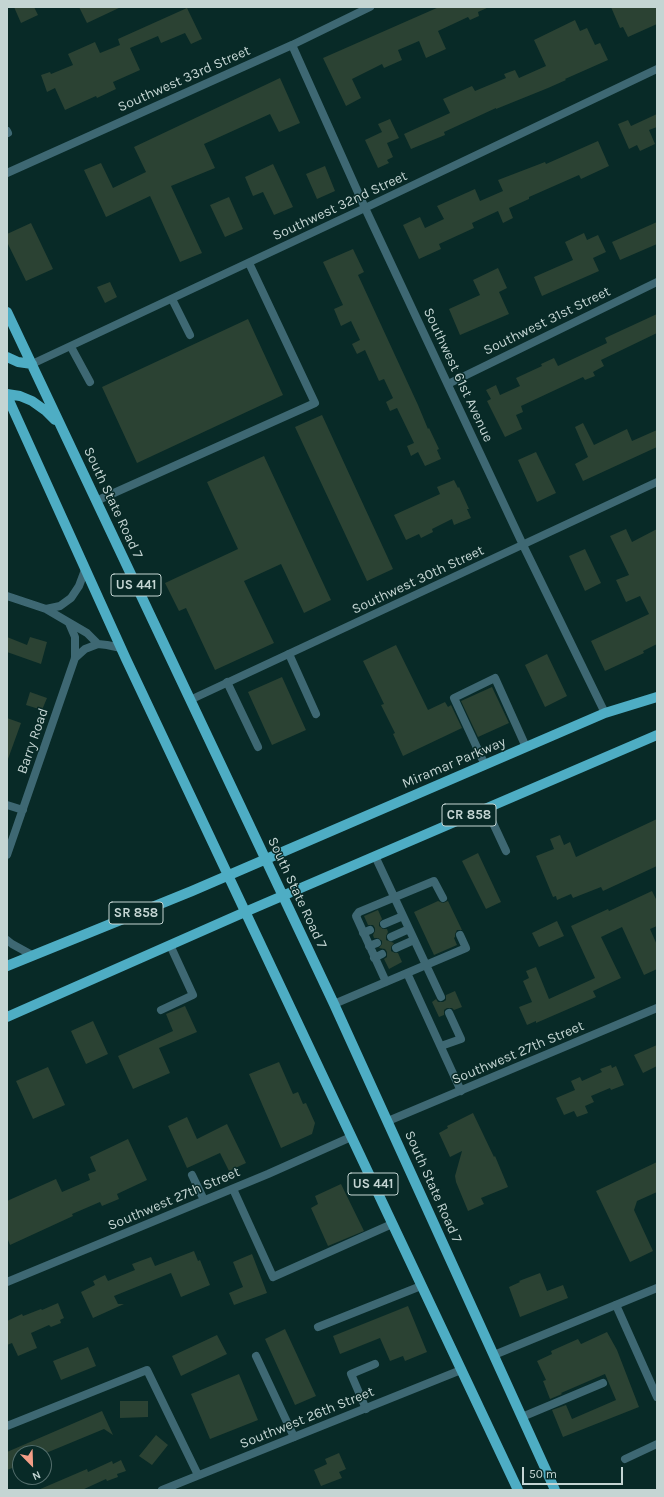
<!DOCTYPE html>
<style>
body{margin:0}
#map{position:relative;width:664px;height:1497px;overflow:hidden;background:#082a27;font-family:Karla,sans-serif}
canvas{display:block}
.frame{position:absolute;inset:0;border:8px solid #c4d5d3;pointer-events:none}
.north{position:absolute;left:12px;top:1445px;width:40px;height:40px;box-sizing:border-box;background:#082a27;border:1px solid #536e6c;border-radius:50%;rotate:157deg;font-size:11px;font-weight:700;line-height:16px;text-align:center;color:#c4d5d3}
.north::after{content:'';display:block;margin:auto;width:14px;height:18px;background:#f49e87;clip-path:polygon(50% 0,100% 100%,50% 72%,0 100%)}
.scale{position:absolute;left:522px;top:1467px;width:101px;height:18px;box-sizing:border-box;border:2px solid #c4d5d3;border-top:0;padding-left:5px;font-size:12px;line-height:14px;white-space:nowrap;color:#c4d5d3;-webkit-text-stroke:3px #082a27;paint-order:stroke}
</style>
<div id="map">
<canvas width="664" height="1497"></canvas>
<div class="frame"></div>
<div class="north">N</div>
<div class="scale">50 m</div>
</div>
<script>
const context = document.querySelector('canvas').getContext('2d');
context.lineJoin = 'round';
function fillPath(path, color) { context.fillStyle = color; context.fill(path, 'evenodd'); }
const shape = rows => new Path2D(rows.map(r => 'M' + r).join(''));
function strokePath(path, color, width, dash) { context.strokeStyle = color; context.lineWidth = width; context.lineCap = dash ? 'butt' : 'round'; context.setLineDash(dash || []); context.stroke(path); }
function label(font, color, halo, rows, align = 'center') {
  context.font = font + ' Karla,sans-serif'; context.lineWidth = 3; context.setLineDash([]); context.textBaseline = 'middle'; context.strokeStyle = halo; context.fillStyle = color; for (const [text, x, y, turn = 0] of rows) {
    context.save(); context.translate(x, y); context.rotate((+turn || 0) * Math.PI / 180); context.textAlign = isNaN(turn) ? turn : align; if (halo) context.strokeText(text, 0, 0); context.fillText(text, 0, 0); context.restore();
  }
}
fillPath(shape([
 [14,7,34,7,38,15,21,23],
 [79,7,121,7,87,23],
 [439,7,489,7,478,12,479,16,470,20,468,17,438,31,446,49,426,58,419,41,398,50,402,60,384,68,382,64,352,79,361,98,346,106,323,58],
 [611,7,657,7,657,24,628,37,623,27,620,28],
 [187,8,202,39,191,44,185,33,161,43,158,36,130,48,140,70,113,82,116,89,97,98,96,96,65,110,55,88,47,92,41,75,50,72,51,74,73,65,68,54,95,42,100,53,120,45,118,39],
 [575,20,580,31,587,28,595,45,600,43,608,60,565,79,566,80,548,88,496,109,496,108,444,132,445,135,411,149,404,134,450,113,443,99,472,86,475,91,506,78,504,74,515,70,519,78,546,66,534,40],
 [280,78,300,123,279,132,270,114,204,144,215,168,171,186,202,253,180,262,150,196,106,217,84,170,101,163,113,188,146,172,134,147],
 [657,114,657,127,649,130,655,144,640,151,637,145,629,149,618,124,628,120,631,126],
 [390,119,399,138,387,143,393,157,387,160,389,163,378,168,365,140,382,132,378,124],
 [598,141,609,166,581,179,579,175,529,197,529,199,509,208,513,218,503,223,498,211,472,223,474,228,439,244,441,249,419,259,403,225,420,217,425,228,444,219,437,206,475,189,480,201,503,191,498,180,545,162,546,164],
 [273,164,293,207,274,215,263,192,253,196,245,177],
 [325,166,335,191,317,199,306,174],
 [229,197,243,229,225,237,210,205],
 [657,222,657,244,620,260,612,242],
 [31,223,53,269,26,281,7,242,7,234],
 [584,233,587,240,598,235,606,252,593,258,599,271,542,296,534,277,573,260,565,242],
 [353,249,364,272,358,275,418,405,428,429,429,428,439,449,437,450,441,459,425,466,418,452,411,456,407,446,414,443,397,408,390,411,386,402,393,398,384,379,379,381,365,350,357,354,352,344,360,340,351,321,341,326,334,309,343,305,323,262],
 [498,268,507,288,499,292,509,314,460,335,449,309,480,295,473,280],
 [110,282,117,297,105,303,97,287],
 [657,314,657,333,601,360,604,366,593,372,595,376,585,380,583,377,521,406,523,412,516,415,522,429,505,437,487,401,491,399,486,390,496,385,500,395,520,386,516,378,542,366,541,364,554,358,558,366,607,343,605,338],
 [248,319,283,395,137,463,102,387],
 [322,415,393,569,367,581,295,427],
 [583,423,594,445,627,429,632,441,657,430,657,447,583,481,575,464,588,457,575,427],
 [536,452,556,493,537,502,518,460],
 [264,456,331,600,304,613,281,564,244,581,274,643,215,670,186,608,179,611,165,583,238,549,207,482],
 [454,480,458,488,459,487,469,509,467,509,471,518,454,525,452,519,432,529,433,532,421,538,419,534,406,540,394,515,440,494,437,487],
 [626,529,632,542,657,529,657,644,643,651,644,653,605,671,591,641,649,614,640,596,626,602,616,580,629,575,610,536],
 [585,549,601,583,585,591,569,556],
 [7,637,27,645,30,637,47,642,41,664,7,652],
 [396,645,428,710,445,702,448,707,451,705,462,728,403,756,393,734,395,733,381,705,384,704,363,661],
 [547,654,567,696,545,707,525,665],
 [282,677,306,730,272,745,248,692],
 [492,687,509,723,478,737,461,701],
 [30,692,47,698,42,710,26,705],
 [7,718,21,723,8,759,7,759],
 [657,819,657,866,603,891,601,887,573,898,571,894,557,900,556,896,553,897,536,856,554,849,550,839,560,835,564,845,570,842,576,857],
 [478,853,501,902,486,909,462,861],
 [652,891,657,901,657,926,650,929,657,945,657,969,644,975,622,927,601,937,621,978,593,991,596,997,536,1023,536,1021,527,1025,519,1007,532,1002,523,981,529,978,526,971,536,967,549,999,595,978,571,926,608,909,609,911],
 [438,901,443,903,448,901,462,930,457,930,455,934,455,937,454,938,457,945,434,955,414,912],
 [378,910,382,919,379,923,379,926,383,929,387,929,388,932,386,936,386,940,394,943,391,947,391,951,395,953,398,953,402,962,389,969,384,959,387,957,387,952,385,949,379,948,382,944,382,941,378,938,374,938,373,935,375,931,375,928,373,925,368,925,364,916],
 [557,921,564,936,539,947,532,933],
 [455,991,462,1007,454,1010,452,1008,447,1008,444,1010,444,1015,439,1017,432,1002,436,999,438,1002,443,1002,446,1000,446,995],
 [185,1006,197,1032,159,1048,170,1073,133,1089,118,1056,173,1031,166,1014],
 [93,1021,108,1054,86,1064,71,1031],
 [657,1045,657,1066,643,1073,634,1055],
 [279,1062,293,1094,298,1092,303,1104,306,1103,315,1123,312,1134,281,1148,249,1074],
 [611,1065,612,1068,616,1066,624,1085,611,1090,610,1088,591,1096,594,1102,585,1106,588,1113,577,1117,574,1111,564,1115,556,1098,575,1090,571,1081,580,1077,582,1081,602,1072,600,1069],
 [48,1067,65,1105,33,1119,16,1081],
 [473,1113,494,1157,495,1156,508,1187,481,1198,484,1204,468,1211,456,1182,455,1176,462,1151,450,1157,439,1133,448,1128,447,1126],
 [187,1117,197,1139,227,1124,246,1163,229,1171,220,1153,187,1168,168,1126],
 [128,1139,147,1180,117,1194,119,1199,102,1206,100,1202,72,1214,73,1216,10,1245,7,1237,7,1201,56,1179,62,1192,90,1180,88,1174,96,1171,90,1157],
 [657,1162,657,1192,637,1201,634,1210,653,1251,630,1262,596,1191],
 [341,1184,364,1231,328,1246,311,1208,318,1204,315,1196],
 [194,1251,198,1261,200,1260,210,1285,181,1297,171,1273,114,1296,118,1304,124,1304,93,1318,81,1292,95,1285,93,1281,105,1275,108,1281,135,1270,132,1264,151,1257,155,1266],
 [252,1254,267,1293,234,1305,229,1293,243,1287,233,1262],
 [540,1273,547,1291,563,1285,568,1298,520,1317,509,1287,520,1282,519,1281],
 [58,1303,64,1318,60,1320,61,1323,51,1327,49,1325,31,1333,37,1348,18,1356,12,1343,7,1345,7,1321,22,1314,23,1316,41,1309,42,1310],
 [408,1306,427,1352,405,1361,403,1356,390,1361,380,1338,340,1354,333,1336],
 [285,1329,316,1396,295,1405,265,1339],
 [607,1332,617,1350,639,1407,563,1437,552,1410,566,1405,572,1419,616,1400,605,1374,561,1393,562,1394,550,1399,543,1381,546,1380,537,1361,552,1354,551,1351,578,1339,581,1344],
 [217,1335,227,1354,181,1376,172,1356],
 [88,1347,96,1366,61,1380,53,1361],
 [239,1374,258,1420,210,1439,191,1394],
 [120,1401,148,1401,148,1417,120,1418],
 [102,1411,113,1435,104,1429,46,1453,20,1453,20,1465,7,1470,7,1452],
 [156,1435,168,1445,152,1465,139,1456],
 [339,1453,346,1469,339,1472,342,1478,321,1486,314,1470,327,1464,325,1459],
 [121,1460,126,1471,117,1474,118,1477,107,1481,106,1479,82,1490,38,1490,87,1469,88,1472,112,1461,113,1464]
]), '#2b4233');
strokePath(shape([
 [7,131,8,133],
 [172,299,190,335],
 [71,347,90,382],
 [96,501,315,403,249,263],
 [289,654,316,714],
 [227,682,258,747],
 [485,765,454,698,495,678,526,747],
 [486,808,506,851],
 [375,856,441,997],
 [384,924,403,916],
 [363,933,370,930],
 [391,937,409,929],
 [369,946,377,943],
 [396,948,414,940],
 [374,958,382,954],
 [407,973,461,1091],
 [386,982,356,916,359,912,434,881,443,898],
 [334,1004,466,948,460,935],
 [161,1010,193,995,170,945],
 [441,1046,461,1039,449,1013],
 [192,1175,204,1200],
 [233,1189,273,1277,392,1224],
 [616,1305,657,1397],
 [318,1327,421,1286],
 [256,1356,294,1437],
 [366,1409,351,1374,375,1364],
 [522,1417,603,1383],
 [625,1459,657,1444]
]), '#3e6873', 8);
strokePath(shape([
 [292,45,365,208,523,545,605,713],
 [7,173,292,45,370,7],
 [32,364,365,208,657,69],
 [448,384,657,282],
 [7,596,46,609,87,633,98,644],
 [46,609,60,606,71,598,79,586,85,570],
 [75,658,85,649,98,644,107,645,121,648],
 [190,700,657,482],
 [7,805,23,810],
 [7,855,75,658,75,637,69,623],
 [7,940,12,944,32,955],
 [388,1121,657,1008],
 [7,1282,268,1174,351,1137],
 [494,1355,657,1288],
 [7,1426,147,1370,198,1475],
 [162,1490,461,1370]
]), '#3e6873', 8);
strokePath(shape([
 [7,312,334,1004,555,1490],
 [7,357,18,362,32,364],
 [7,394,20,396,32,401,46,411,55,420],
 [7,396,126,659,518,1490],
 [7,966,192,891,605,713,657,697],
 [7,1017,245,912,657,735]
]), '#4eadc4', 10);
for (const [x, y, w] of [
 [136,585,50],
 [469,815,54],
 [136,913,54],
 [373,1184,50]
]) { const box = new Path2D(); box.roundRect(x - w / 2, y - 11, w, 22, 3); context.fillStyle = '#082a27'; context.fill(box); strokePath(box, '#c4d5d3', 1); }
label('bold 13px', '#c4d5d3', null, [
 ["US 441",136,585],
 ["CR 858",469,815],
 ["SR 858",136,913],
 ["US 441",373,1184]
]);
label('14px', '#c4d5d3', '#082a27', [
 ["Southwest 33rd Street",184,79,-24],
 ["Southwest 32nd Street",340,206,-25],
 ["Southwest 31st Street",547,321,-26],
 ["Southwest 61st Avenue",458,375,65],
 ["South State Road 7",113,503,65],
 ["Southwest 30th Street",418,580,-25],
 ["Barry Road",33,741,-71],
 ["Miramar Parkway",454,763,-23],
 ["South State Road 7",297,893,65],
 ["Southwest 27th Street",518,1053,-23],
 ["South State Road 7",433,1187,66],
 ["Southwest 27th Street",174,1199,-23],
 ["Southwest 26th Street",307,1418,-22]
]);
</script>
